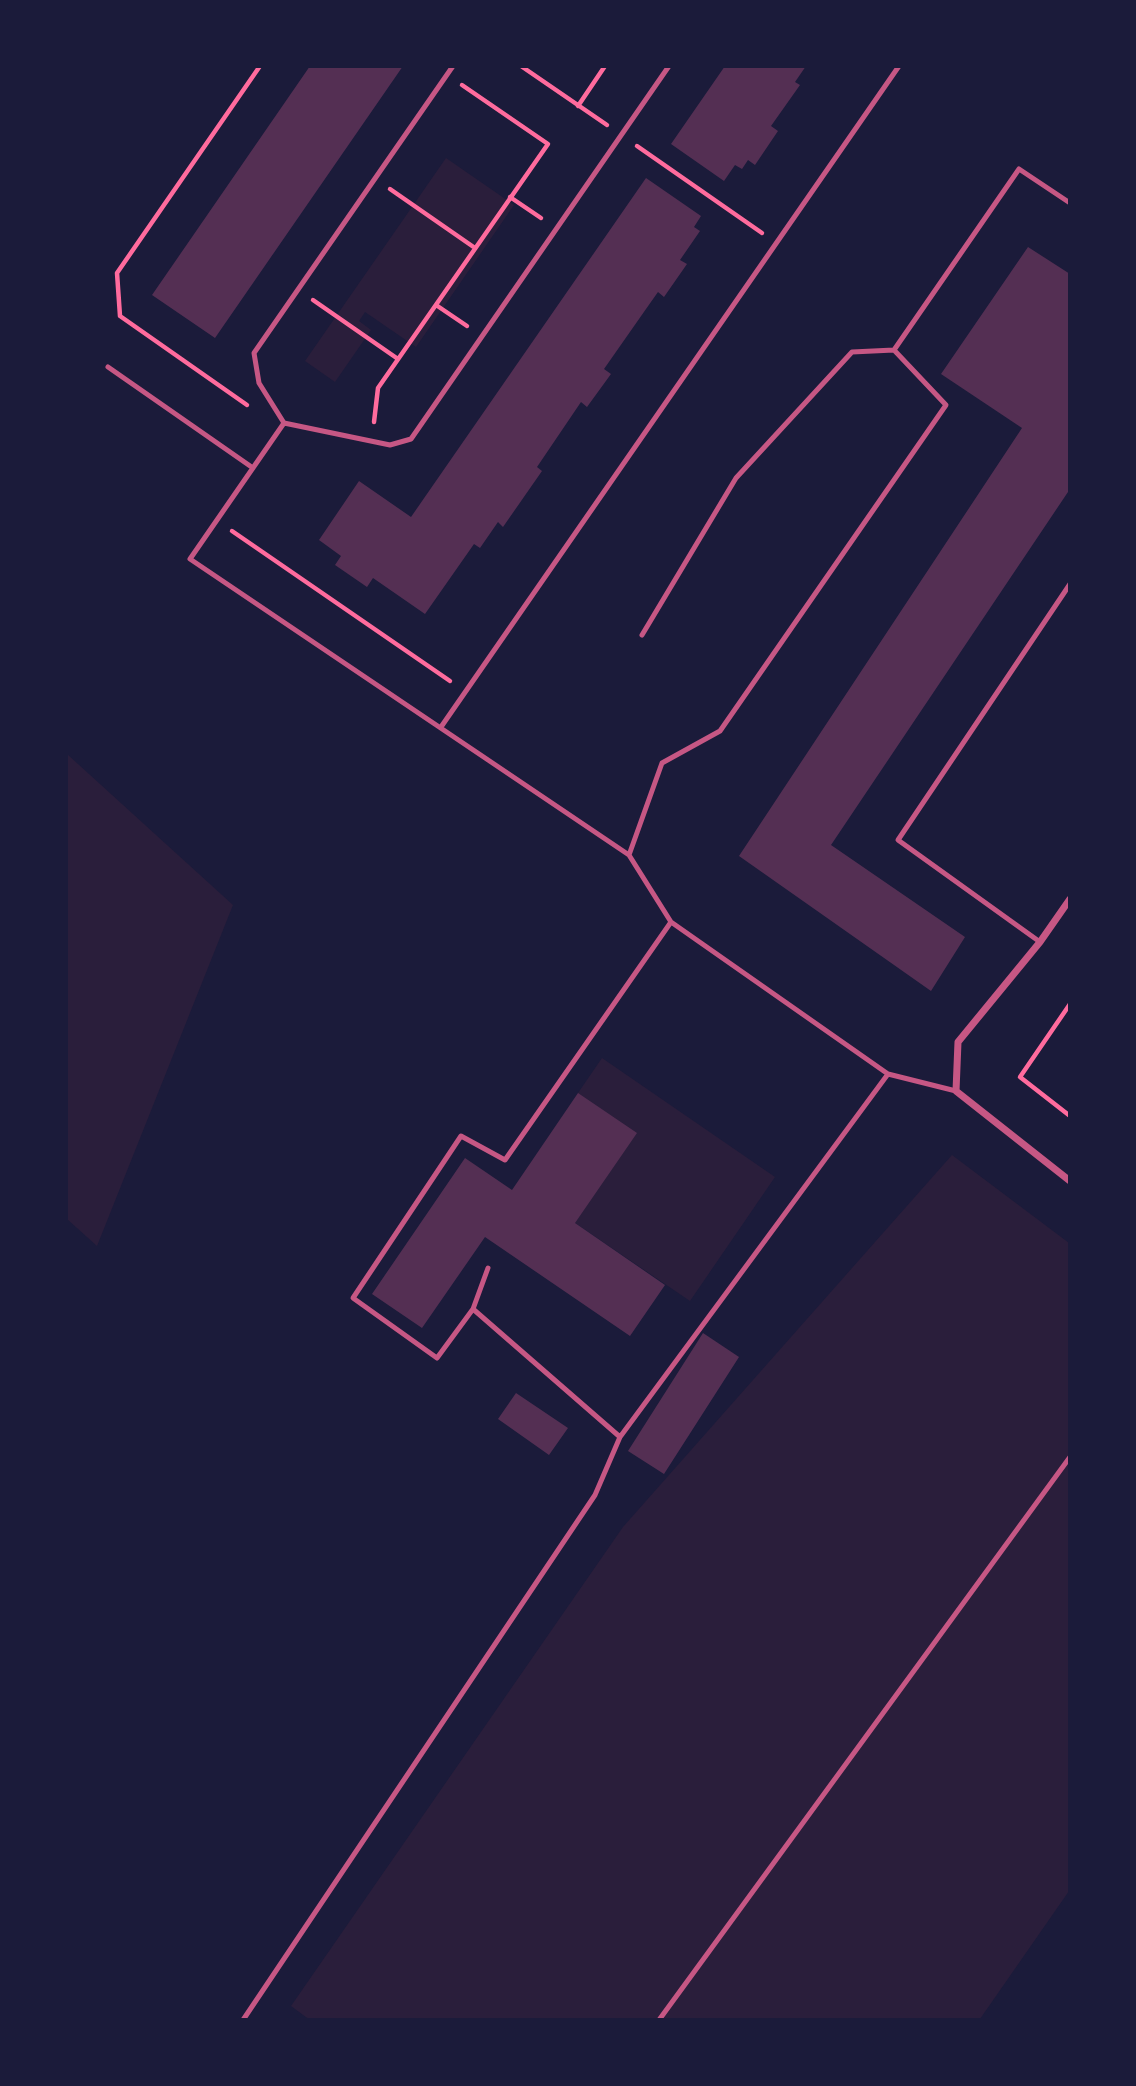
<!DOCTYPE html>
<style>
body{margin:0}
#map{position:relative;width:1136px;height:2086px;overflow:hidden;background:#1b1b3a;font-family:Raleway,sans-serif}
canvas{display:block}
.frame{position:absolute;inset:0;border:68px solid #1b1b3a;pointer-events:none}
</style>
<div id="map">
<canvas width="1136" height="2086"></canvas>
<div class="frame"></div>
</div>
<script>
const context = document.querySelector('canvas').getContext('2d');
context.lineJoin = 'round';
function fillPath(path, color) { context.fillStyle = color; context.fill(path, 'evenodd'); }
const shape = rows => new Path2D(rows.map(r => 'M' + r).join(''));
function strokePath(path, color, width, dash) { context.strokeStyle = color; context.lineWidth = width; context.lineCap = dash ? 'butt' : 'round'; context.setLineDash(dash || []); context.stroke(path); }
fillPath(shape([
 [446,158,514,205,416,347,365,312,359,321,371,330,335,382,305,361],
 [67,754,233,905,97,1246,67,1219],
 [602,1058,775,1177,690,1301,575,1223,578,1093],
 [952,1155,1069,1243,1069,1891,980,2019,310,2020,291,2006,623,1527]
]), '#2a1e3b');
fillPath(shape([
 [310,66,403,66,215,338,152,295],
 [725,66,806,66,795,82,800,85,771,126,778,131,755,165,748,160,742,169,735,165,724,181,671,144],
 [646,178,701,216,694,227,700,231,680,260,687,264,664,297,658,292,646,309,604,369,611,374,587,407,581,402,537,467,542,471,503,527,498,522,480,548,474,544,425,614,373,578,367,587,335,565,341,556,319,540,359,481,411,517],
 [1028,247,1070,274,1070,489,831,845,965,937,931,991,739,856,1022,428,941,374],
 [578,1093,637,1133,575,1223,665,1285,630,1336,485,1237,422,1328,372,1294,465,1158,512,1190],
 [703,1333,739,1357,664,1474,628,1451],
 [516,1393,568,1428,549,1455,498,1419]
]), '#542f53');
strokePath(shape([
 [521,66,607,125],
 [578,106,605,66],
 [637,146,762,233],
 [390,189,475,248],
 [510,197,541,218],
 [313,300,398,359],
 [436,305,467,326],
 [247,405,120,316,117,273,260,66],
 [374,422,378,388,548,144,462,85],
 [232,531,450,681],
 [1070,1004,1020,1077,1070,1116]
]), '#ff6b9d', 4.5);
strokePath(shape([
 [453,66,254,353,259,383,284,423,190,559,629,855],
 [894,350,1019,169,1070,203],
 [108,367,253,468],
 [284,423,390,445,411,439,669,66],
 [642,635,736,478,852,352,894,350,946,405,720,731,662,763,629,855,671,922,888,1074,956,1091],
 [441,727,899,66],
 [1040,942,898,840,1070,584],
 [488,1268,473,1309,437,1358,353,1298,461,1136,505,1160,671,922],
 [473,1309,620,1437,888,1074],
 [243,2020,595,1495,620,1437],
 [659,2020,1070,1457]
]), '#c65784', 5);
strokePath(shape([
 [1070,899,1040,942,958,1042,956,1091,1070,1181]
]), '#c65784', 7);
</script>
